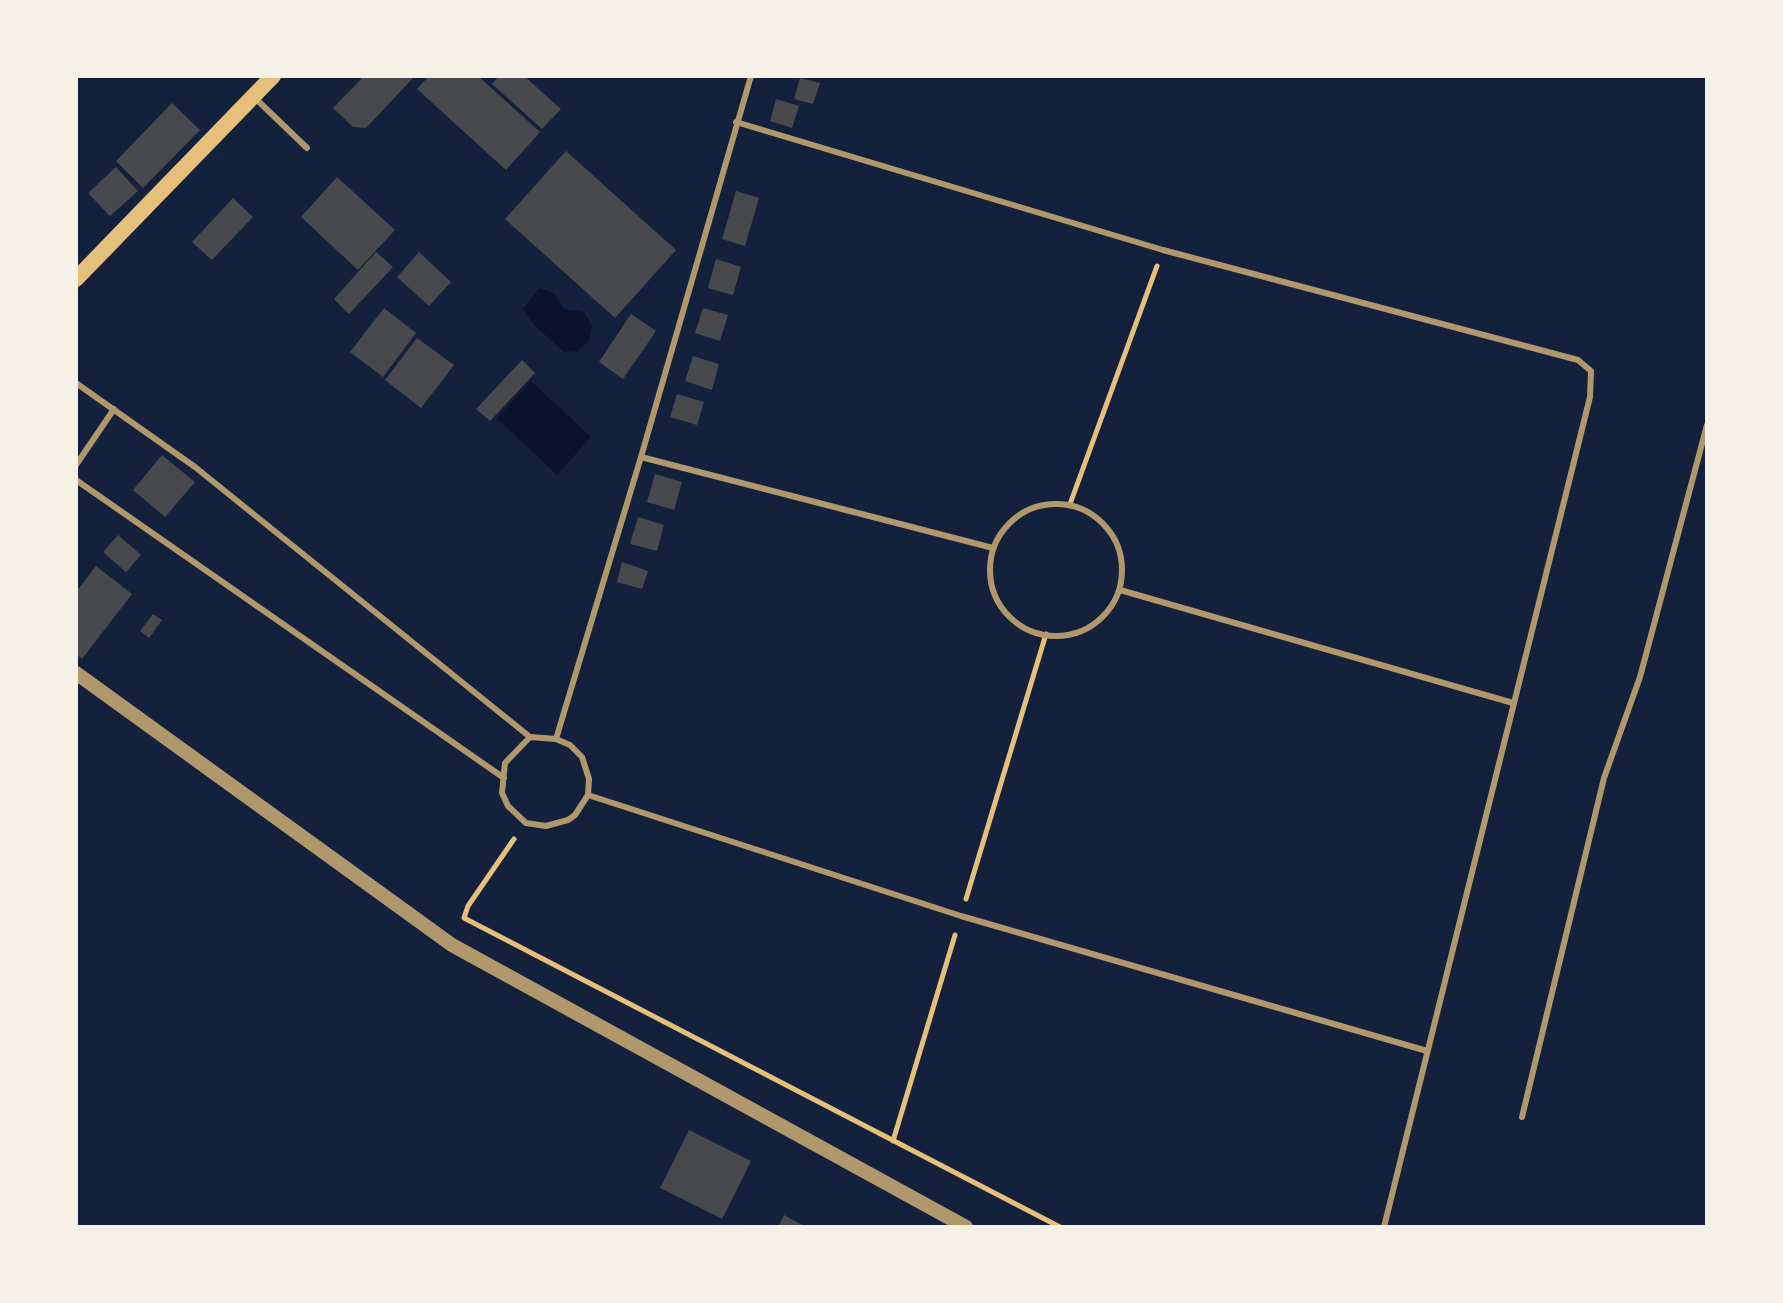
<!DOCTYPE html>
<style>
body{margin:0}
#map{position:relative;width:1783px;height:1303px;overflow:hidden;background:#14213d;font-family:"Source Sans 3",sans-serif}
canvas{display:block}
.frame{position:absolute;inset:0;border:78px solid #f6f1e7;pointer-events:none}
</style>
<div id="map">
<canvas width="1783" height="1303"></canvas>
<div class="frame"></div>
</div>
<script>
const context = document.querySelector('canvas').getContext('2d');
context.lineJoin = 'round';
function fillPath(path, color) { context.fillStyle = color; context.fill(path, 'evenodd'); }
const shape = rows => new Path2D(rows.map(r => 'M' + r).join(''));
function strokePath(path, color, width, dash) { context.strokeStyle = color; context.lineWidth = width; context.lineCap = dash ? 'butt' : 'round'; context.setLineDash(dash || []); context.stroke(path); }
fillPath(shape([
 [539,288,554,293,564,309,584,312,592,325,590,339,578,351,564,352,534,325,523,309],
 [531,381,591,437,557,475,497,418]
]), '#0b132b');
fillPath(shape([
 [364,76,415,76,366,128,353,127,333,108],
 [429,76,478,76,540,132,506,170,417,89],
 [499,76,524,76,561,109,542,129,492,84],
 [800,78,820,83,813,104,794,99],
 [776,99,799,106,792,128,770,121],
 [172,103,200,130,143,188,116,161],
 [566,151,676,250,615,318,505,219],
 [116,167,138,191,110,216,88,193],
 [337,177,395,230,358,270,301,217],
 [736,191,759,198,745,246,722,239],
 [233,198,253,217,212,260,192,242],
 [376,252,393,267,349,314,334,299],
 [419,252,451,282,429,306,397,277],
 [716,259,741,267,733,295,708,288],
 [384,308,416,333,383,377,350,352],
 [703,308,728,315,720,341,695,333],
 [631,314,656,331,623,379,599,362],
 [417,338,454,365,421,408,385,380],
 [693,356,719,364,712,390,685,381],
 [522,360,535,373,490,421,476,409],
 [677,394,704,402,697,425,670,417],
 [162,455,195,482,165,517,133,490],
 [655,474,682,482,674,510,647,502],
 [638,517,664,525,657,551,630,544],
 [118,535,141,555,126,572,103,552],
 [622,562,648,571,642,589,617,582],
 [96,566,132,594,82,659,76,654,76,592],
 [153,614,162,620,149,638,140,631],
 [689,1130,751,1161,722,1219,660,1188],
 [784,1215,806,1227,778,1227]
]), '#48494c');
strokePath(shape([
 [1070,504,1157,266],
 [514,839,468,906,464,918,1060,1227],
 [966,899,1046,634],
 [893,1141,955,935]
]), '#e5c07b', 5);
strokePath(shape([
 [255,98,307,148],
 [736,122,1163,250,1578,360,1591,371,1590,397,1384,1227],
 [76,383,195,467,530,737],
 [641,457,993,548],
 [76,465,114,409],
 [76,480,504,778],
 '990 570a66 66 0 1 1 132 0a66 66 0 1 1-132 0Z',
 [1120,590,1513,703],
 [530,737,556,739,570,745,582,757,589,779,588,795,575,815,568,820,546,826,526,823,508,806,502,793,505,763,530,737],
 [556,739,641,457,751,76],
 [588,795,961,916,1427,1051],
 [1522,1117,1604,778,1640,677,1707,425]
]), '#b1986c', 6);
strokePath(shape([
 [76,673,452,945,966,1227]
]), '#b1986c', 14);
strokePath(shape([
 [76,279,273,76]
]), '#e5c07b', 16);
</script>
